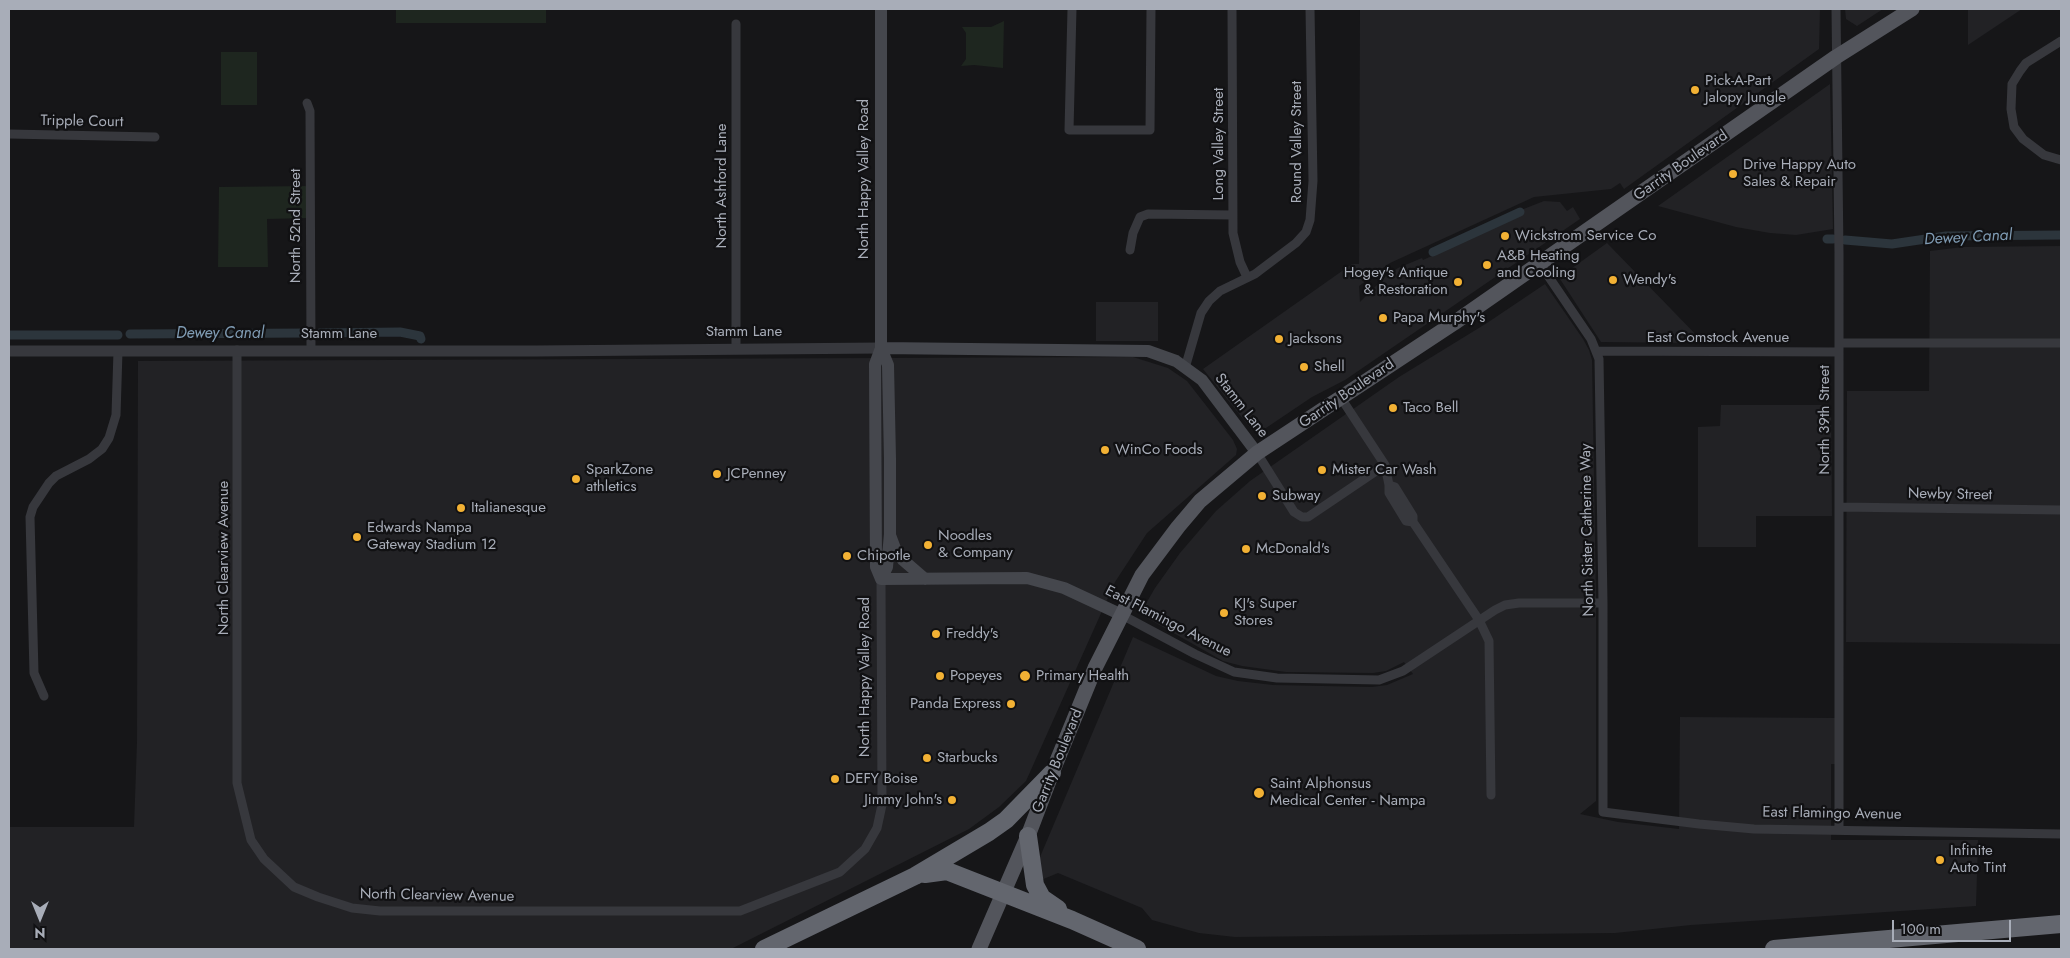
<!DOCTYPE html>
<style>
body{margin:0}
#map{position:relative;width:2070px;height:958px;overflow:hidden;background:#161618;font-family:Jost,sans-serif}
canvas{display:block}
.frame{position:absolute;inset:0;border:10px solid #a8adb8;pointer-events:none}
.north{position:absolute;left:15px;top:893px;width:50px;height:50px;-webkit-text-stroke:4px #111113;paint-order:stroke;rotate:180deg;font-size:14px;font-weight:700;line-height:20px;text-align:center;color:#a8adb8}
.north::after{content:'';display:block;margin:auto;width:18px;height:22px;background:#a8adb8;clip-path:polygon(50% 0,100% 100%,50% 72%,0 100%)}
.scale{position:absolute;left:1892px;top:920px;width:119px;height:22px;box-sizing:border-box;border:2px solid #a8adb8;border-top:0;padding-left:6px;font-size:15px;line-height:18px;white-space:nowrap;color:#a8adb8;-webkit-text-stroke:4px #111113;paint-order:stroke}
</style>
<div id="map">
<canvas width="2070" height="958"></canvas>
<div class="frame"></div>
<div class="north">N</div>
<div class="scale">100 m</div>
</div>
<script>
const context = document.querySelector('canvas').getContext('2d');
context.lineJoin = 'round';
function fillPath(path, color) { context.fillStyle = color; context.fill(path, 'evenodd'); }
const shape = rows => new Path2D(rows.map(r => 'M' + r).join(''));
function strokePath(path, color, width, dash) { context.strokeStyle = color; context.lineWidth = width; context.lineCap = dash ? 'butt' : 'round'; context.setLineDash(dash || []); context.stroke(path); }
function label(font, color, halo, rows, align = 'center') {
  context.font = font + ' Jost,sans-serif'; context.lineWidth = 4.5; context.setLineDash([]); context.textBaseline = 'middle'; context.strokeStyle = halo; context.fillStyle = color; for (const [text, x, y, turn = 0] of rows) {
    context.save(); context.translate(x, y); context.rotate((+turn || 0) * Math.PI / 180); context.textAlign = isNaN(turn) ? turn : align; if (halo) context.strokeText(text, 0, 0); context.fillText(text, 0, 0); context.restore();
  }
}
fillPath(shape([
 [1360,9,1820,9,1819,49,1624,189,1620,183,1611,189,1534,197,1390,263,1359,286,1360,302,1386,276,1398,268,1422,258,1423,260,1489,230,1522,214,1521,210,1544,201,1560,202,1567,211,1573,207,1580,219,1345,380,1312,397,1263,430,1252,430,1203,369,1352,264,1359,264],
 [1845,9,1883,9,1857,26,1846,19],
 [1968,9,2022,9,1968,45],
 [1830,84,1833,229,1796,235,1770,233,1736,227,1658,206],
 [1607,243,1704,343,1601,342,1560,279,1561,276],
 [2061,246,2060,644,1846,642,1847,391,1929,391,1930,251,1963,247],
 [1545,284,1583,339,1589,350,1592,360,1596,597,1596,801,1580,814,1618,822,1679,829,1680,717,1835,718,1835,764,1831,764,1831,840,1978,840,1976,906,1691,925,1615,933,1235,937,1199,933,1152,920,1142,908,1058,873,1041,880,1038,867,1040,857,1133,637,1216,676,1238,681,1273,685,1372,687,1387,685,1413,674,1404,662,1386,671,1373,673,1286,672,1242,666,1223,661,1140,614,1155,588,1180,553,1216,511,1250,481,1399,377,1487,323],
 [1096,302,1158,302,1158,341,1096,341],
 [1133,357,1168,368,1187,381,1233,440,1237,449,1236,455,1147,533,1115,582,1026,781,999,807,969,829,731,949,9,949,9,827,134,827,137,742,138,361],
 [1721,405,1831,405,1832,516,1756,516,1756,547,1698,547,1698,427,1720,426]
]), '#222225');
fillPath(shape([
 [396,9,546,9,546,23,396,23],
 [1004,21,1003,68,974,65,961,66,966,59,966,33,962,27,991,27],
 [221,52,257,52,257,105,221,105],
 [309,186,309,218,267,219,268,267,218,267,219,187]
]), '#1e261f');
strokePath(shape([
 [1827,239,1833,239],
 [1845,240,1892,244,1946,236,2061,235],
 [1433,252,1520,212],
 [320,333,400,332,420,336,421,339],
 [130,334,310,333],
 [9,335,118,335]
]), '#2c353c', 9);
strokePath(shape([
 [1072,9,1069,130,1150,130,1151,9],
 [1232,9,1233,233,1240,262,1247,277],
 [1836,9,1839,253,1839,830],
 [2061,41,2026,63,2020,71,2012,84,2011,109,2014,127,2023,139,2044,155,2061,160],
 [307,103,310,111,311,350],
 [9,134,155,137],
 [1130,250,1133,233,1140,217,1148,214,1233,215],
 [1540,264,1591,339,1599,359,1603,603,1603,812,1699,824,1754,829,2061,834],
 [1839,343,2061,343],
 [736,348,736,24],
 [237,350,237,783,251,840,264,859,294,887,318,897,352,908,380,911,740,911,840,872,865,849,877,828,882,805,881,579],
 [1597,351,1839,352],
 [1185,368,1201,313,1209,301,1220,291,1255,274,1296,243,1306,232,1310,220,1313,181,1310,9],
 [1341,398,1385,465,1389,485,1389,493,1406,521,1413,522],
 [1257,453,1294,512,1302,517,1308,517,1385,465],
 [1389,485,1395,487,1413,516,1413,522,1479,620,1489,641,1491,795],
 [1839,507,2061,510],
 [1122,615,1195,654,1234,672,1277,678,1379,680,1403,671,1495,610,1505,605,1519,603,1603,603],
 [44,696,34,673,30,517,33,507,49,483,56,476,89,459,102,449,109,438,116,415,118,351]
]), '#37383d', 9);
strokePath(shape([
 [9,351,536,351,881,348]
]), '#37383d', 11);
strokePath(shape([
 [881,9,881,348,875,364,876,567,881,579],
 [881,348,1148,351,1176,361,1202,380,1257,453],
 [881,348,888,365,890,459,890,534,887,567,881,579],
 [890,535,896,551,903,560,925,579],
 [881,579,1027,578,1064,588,1122,615]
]), '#45474d', 12);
strokePath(shape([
 [979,949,1028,836,1052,773,1095,668,1142,575,1178,527,1200,501,1257,453,1454,323,1836,57,1912,9]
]), '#53555c', 15);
strokePath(shape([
 [1028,836,1035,885,1042,898,1058,909],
 [925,874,947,871,1072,920,1137,949],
 [764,949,915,876,989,832,1006,820,1052,773],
 [1774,949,2061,924]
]), '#63666e', 18);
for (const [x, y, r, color] of [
 [1695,90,5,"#f2b134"],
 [1733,174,5,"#f2b134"],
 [1505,236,5,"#f2b134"],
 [1487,265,5,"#f2b134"],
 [1613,280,5,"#f2b134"],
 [1458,282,5,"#f2b134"],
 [1383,318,5,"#f2b134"],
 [1279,339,5,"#f2b134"],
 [1304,367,5,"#f2b134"],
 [1393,408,5,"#f2b134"],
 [1105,450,5,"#f2b134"],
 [1322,470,5,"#f2b134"],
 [717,474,5,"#f2b134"],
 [576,479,5,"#f2b134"],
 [1262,496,5,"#f2b134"],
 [461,508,5,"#f2b134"],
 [357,537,5,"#f2b134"],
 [928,545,5,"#f2b134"],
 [1246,549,5,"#f2b134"],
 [847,556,5,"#f2b134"],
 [1224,613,5,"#f2b134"],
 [936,634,5,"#f2b134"],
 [940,676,5,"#f2b134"],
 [1025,676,6,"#f2b134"],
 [1011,704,5,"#f2b134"],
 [927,758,5,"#f2b134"],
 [835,779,5,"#f2b134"],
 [1259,793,6,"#f2b134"],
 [952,800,5,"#f2b134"],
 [1940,860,5,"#f2b134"]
]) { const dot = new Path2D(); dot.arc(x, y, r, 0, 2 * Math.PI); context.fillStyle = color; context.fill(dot); strokePath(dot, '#111113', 2); }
label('15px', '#a8adb8', '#111113', [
 ["Pick-A-Part",1705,81],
 ["Jalopy Jungle",1705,98],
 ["Drive Happy Auto",1743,165],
 ["Sales & Repair",1743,182],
 ["Wickstrom Service Co",1515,236],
 ["A&B Heating",1497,256],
 ["and Cooling",1497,273],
 ["Hogey's Antique",1448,273,"right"],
 ["& Restoration",1448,290,"right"],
 ["Wendy's",1623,280],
 ["Papa Murphy's",1393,318],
 ["Jacksons",1289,339],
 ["Shell",1314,367],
 ["Taco Bell",1403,408],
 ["WinCo Foods",1115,450],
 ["SparkZone",586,470],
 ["athletics",586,487],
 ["Mister Car Wash",1332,470],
 ["JCPenney",727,474],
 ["Subway",1272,496],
 ["Italianesque",471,508],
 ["Edwards Nampa",367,528],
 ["Gateway Stadium 12",367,545],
 ["Noodles",938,536],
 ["& Company",938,553],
 ["McDonald's",1256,549],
 ["Chipotle",857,556],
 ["KJ's Super",1234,604],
 ["Stores",1234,621],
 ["Freddy's",946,634],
 ["Popeyes",950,676],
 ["Primary Health",1036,676],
 ["Panda Express",1001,704,"right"],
 ["Starbucks",937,758],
 ["DEFY Boise",845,779],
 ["Saint Alphonsus",1270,784],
 ["Medical Center - Nampa",1270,801],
 ["Jimmy John's",942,800,"right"],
 ["Infinite",1950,851],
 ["Auto Tint",1950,868]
], 'left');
label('15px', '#a8adb8', '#111113', [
 ["Tripple Court",82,122,1],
 ["Round Valley Street",1297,142,-90],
 ["Long Valley Street",1219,144,-90],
 ["Garrity Boulevard",1681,166,-35],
 ["North Happy Valley Road",864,179,-90],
 ["North Ashford Lane",722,186,-90],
 ["North 52nd Street",296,226,-90],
 ["Stamm Lane",744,332],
 ["Stamm Lane",339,334],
 ["East Comstock Avenue",1718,338],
 ["Garrity Boulevard",1347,394,-34],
 ["Stamm Lane",1241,406,52],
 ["North 39th Street",1825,420,-90],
 ["Newby Street",1950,495,1],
 ["North Sister Catherine Way",1588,530,-91],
 ["North Clearview Avenue",224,558,-90],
 ["East Flamingo Avenue",1168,622,27],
 ["North Happy Valley Road",865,677,-90],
 ["Garrity Boulevard",1058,761,-68],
 ["East Flamingo Avenue",1832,814,1],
 ["North Clearview Avenue",437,896,1]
]);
label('italic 16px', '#7f9bb3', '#111113', [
 ["Dewey Canal",1968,238,-3],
 ["Dewey Canal",220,334]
]);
</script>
